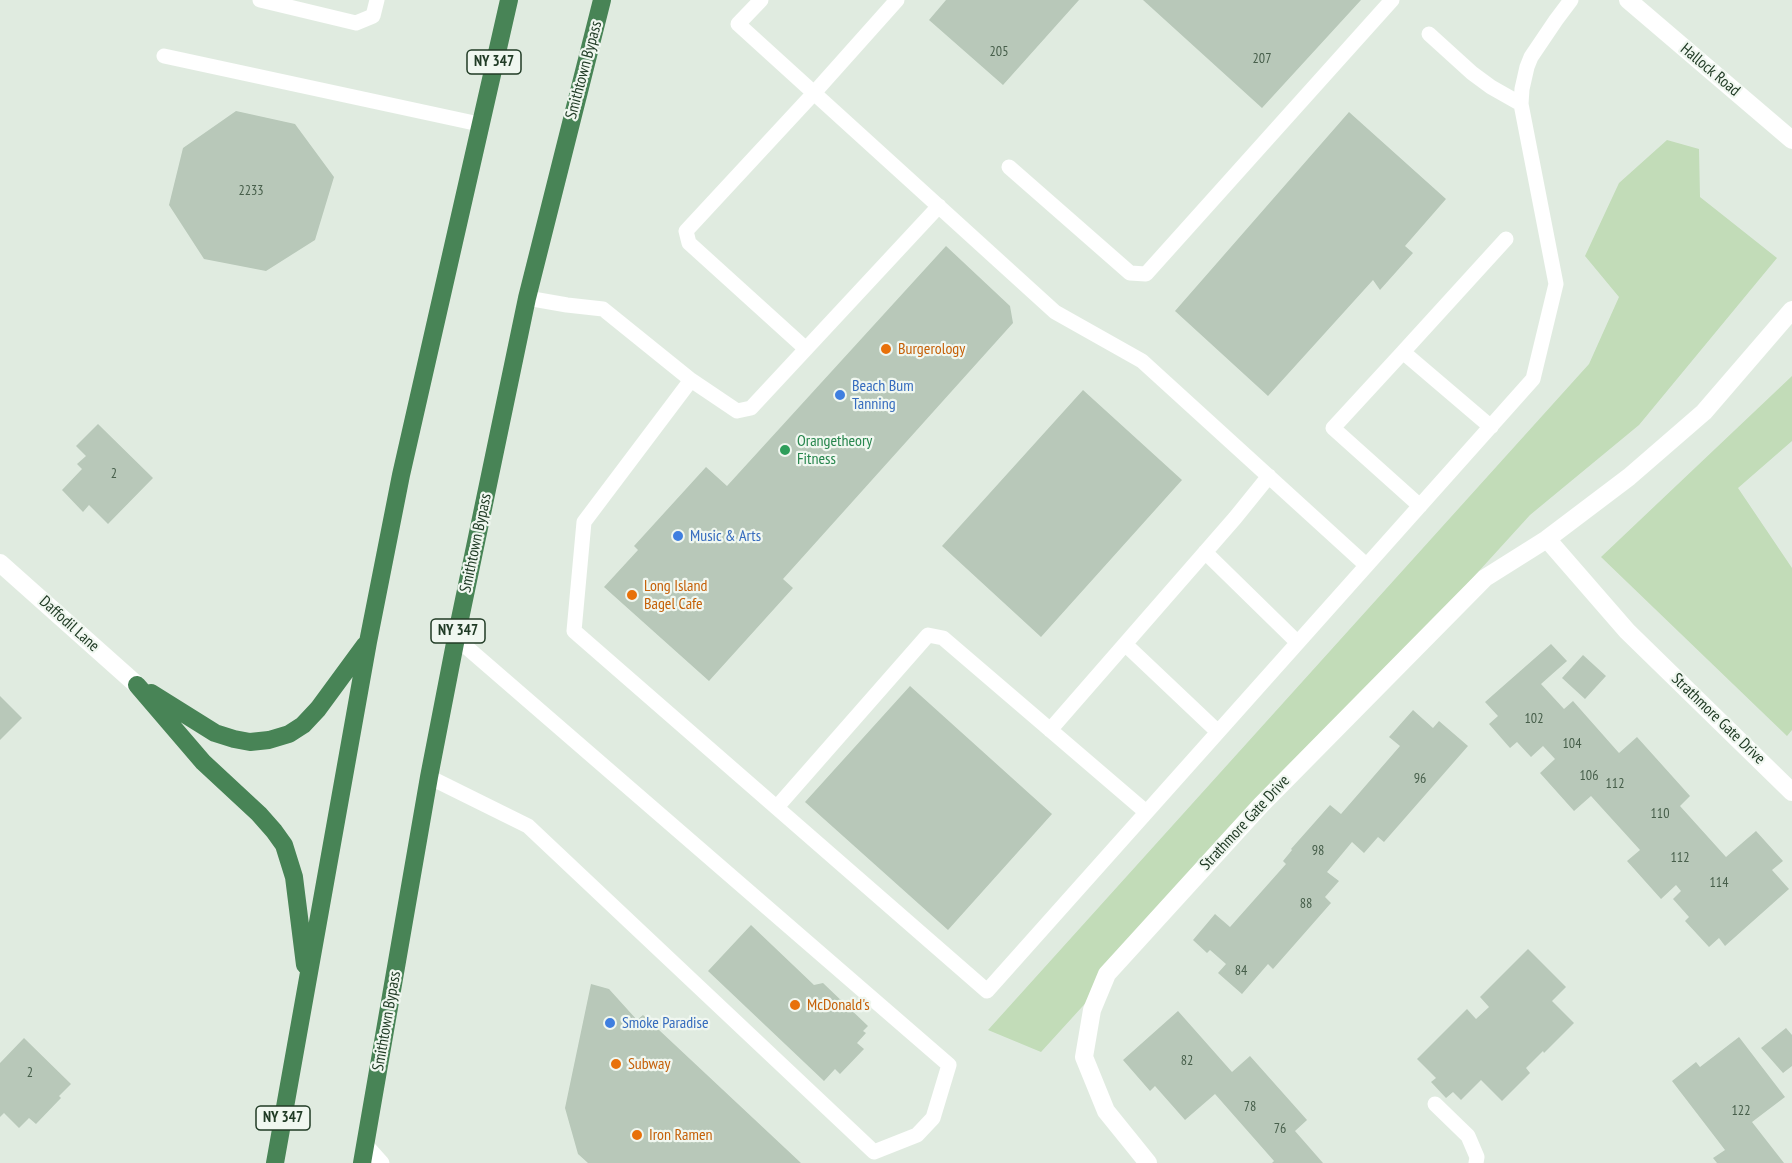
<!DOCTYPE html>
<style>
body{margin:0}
canvas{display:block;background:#e0ebe0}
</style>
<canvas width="1792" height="1163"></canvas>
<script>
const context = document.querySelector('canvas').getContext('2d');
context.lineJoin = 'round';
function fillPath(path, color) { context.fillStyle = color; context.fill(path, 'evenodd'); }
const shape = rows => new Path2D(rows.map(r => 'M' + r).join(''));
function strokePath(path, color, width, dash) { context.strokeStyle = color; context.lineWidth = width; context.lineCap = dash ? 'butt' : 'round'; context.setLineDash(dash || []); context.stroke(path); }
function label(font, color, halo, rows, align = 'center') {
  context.font = font + ' "PT Sans Narrow",sans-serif'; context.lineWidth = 4.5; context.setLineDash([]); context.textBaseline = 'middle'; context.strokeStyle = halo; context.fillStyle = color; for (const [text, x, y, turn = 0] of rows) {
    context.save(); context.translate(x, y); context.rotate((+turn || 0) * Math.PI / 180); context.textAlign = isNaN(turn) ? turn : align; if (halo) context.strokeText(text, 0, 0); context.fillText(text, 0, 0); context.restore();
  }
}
fillPath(shape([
 [1667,140,1699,149,1700,197,1777,258,1639,425,1530,515,1041,1052,988,1030,1589,364,1619,297,1585,256,1619,183],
 [1792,376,1792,441,1738,488,1792,568,1792,730,1787,736,1601,557]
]), '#c2dcb8');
fillPath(shape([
 [946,0,1079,0,1003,85,929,20],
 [1143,0,1361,0,1262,108],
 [236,111,295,124,334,177,315,240,266,271,204,259,169,205,183,148],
 [1349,112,1446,199,1405,246,1413,253,1380,290,1373,280,1268,396,1175,311],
 [946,246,1010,306,1013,323,783,579,793,588,709,681,604,587,638,550,634,546,706,467,727,486],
 [1083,390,1182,480,1041,637,942,546],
 [98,424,153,478,108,524,89,505,83,512,62,490,82,469,77,464,86,456,76,446],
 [1551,644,1567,661,1541,684,1564,709,1573,701,1619,753,1637,737,1690,796,1680,806,1726,857,1756,831,1783,861,1772,870,1789,889,1725,946,1719,938,1709,947,1685,921,1689,917,1673,899,1681,891,1676,885,1661,899,1627,861,1640,850,1591,796,1574,811,1540,773,1555,759,1543,746,1531,757,1517,742,1510,748,1489,724,1498,716,1485,702],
 [1583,655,1606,676,1585,699,1562,678],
 [910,686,1052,814,948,930,805,802],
 [0,696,22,718,0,740],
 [1413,710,1433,728,1439,721,1468,746,1384,842,1378,837,1364,853,1352,842,1327,872,1339,881,1325,897,1331,903,1273,969,1268,964,1242,994,1218,973,1226,964,1210,950,1207,953,1193,940,1215,914,1230,927,1286,864,1283,861,1292,850,1291,849,1330,805,1341,814,1400,746,1389,737],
 [751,925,814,985,823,983,868,1026,863,1031,866,1033,857,1043,864,1049,840,1074,835,1069,824,1081,708,971],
 [1528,949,1566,987,1552,1001,1574,1023,1544,1053,1543,1051,1526,1068,1530,1073,1502,1101,1481,1080,1461,1100,1453,1092,1446,1098,1431,1082,1436,1078,1417,1059,1467,1009,1476,1019,1489,1007,1480,997],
 [591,984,609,989,637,1020,643,1015,801,1163,588,1163,578,1154,565,1108],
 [1178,1011,1232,1072,1250,1056,1307,1120,1295,1131,1323,1163,1272,1163,1274,1161,1215,1094,1185,1120,1155,1086,1150,1091,1123,1060],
 [1786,1028,1792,1035,1792,1066,1783,1073,1761,1048],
 [1739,1037,1785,1097,1752,1122,1784,1163,1717,1163,1713,1158,1725,1150,1672,1081,1696,1062,1700,1067],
 [24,1038,71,1084,59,1096,61,1098,36,1124,29,1118,19,1128,4,1113,0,1117,0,1063]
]), '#b8c8b9');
strokePath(shape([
 [260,0,356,23,373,16,377,0],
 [761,0,738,24,1055,312,1142,361,1366,565],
 [1429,34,1472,73,1491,87,1521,104],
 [164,56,479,124],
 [1009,167,1130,273,1146,274,1392,0],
 [527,298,567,305,603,309,691,380,584,522,574,631,987,991,1533,379,1556,284,1521,104,1522,89,1527,67,1531,57,1556,20,1571,0],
 [806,349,689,243,686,231,814,93,897,0],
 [1403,352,1506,239],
 [691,380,737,411,751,408,939,206],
 [1420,506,1333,428,1403,352,1491,427],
 [1205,552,1297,642],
 [1125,644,1218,732],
 [1050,730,1235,518,1269,476],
 [429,777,528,826,874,1152,917,1135,933,1118,949,1065,456,638],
 [777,807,928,635,943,638,1146,812],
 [1435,1104,1468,1136,1477,1157,1476,1163],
 [365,1144,382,1163]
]), '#fff', 15);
strokePath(shape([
 [1547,539,1629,477,1704,412,1792,310],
 [0,563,137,685],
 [1148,1163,1106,1111,1084,1057,1092,1010,1107,974,1261,805,1485,578,1547,539,1627,631,1792,792]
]), '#fff', 18);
strokePath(shape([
 [1628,0,1792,140]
]), '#fff', 18);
strokePath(shape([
 [137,685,203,762,259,814,274,831,284,845,294,877,305,965],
 [151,693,215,733,234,739,250,742,269,740,289,734,303,725,318,709,365,645],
 [275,1163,368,642,401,475,509,0],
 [362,1163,429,777,456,638,527,298,602,0]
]), '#488456', 18);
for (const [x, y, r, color] of [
 [886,349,6,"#e8710a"],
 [840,395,6,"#3f7fe0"],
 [785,450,6,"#2e9e5b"],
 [678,536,6,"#3f7fe0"],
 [632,595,6,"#e8710a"],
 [795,1005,6,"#e8710a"],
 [610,1023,6,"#3f7fe0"],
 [616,1064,6,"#e8710a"],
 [637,1135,6,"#e8710a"]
]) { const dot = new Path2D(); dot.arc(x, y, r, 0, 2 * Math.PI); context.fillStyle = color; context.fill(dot); strokePath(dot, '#f0f7f0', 2); }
label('14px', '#465e4a', null, [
 ["205",999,52],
 ["207",1262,59],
 ["2233",251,191],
 ["2",114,474],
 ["102",1534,719],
 ["104",1572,744],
 ["106",1589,776],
 ["96",1420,779],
 ["112",1615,784],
 ["110",1660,814],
 ["98",1318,851],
 ["112",1680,858],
 ["114",1719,883],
 ["88",1306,904],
 ["84",1241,971],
 ["82",1187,1061],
 ["2",30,1073],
 ["78",1250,1107],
 ["122",1741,1111],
 ["76",1280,1129]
]);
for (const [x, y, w] of [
 [494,62,54],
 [458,631,54],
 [283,1118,54]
]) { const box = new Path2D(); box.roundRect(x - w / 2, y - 12, w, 24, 4.5); context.fillStyle = '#f0f7f0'; context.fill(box); strokePath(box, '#203b25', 1.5); }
label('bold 15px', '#203b25', null, [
 ["NY 347",494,62],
 ["NY 347",458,631],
 ["NY 347",283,1118]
]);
label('16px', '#203b25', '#f0f7f0', [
 ["Smithtown Bypass",584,70,-75],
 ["Hallock Road",1710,70,40],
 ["Smithtown Bypass",476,543,-78],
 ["Daffodil Lane",69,624,42],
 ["Strathmore Gate Drive",1718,719,44],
 ["Strathmore Gate Drive",1245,823,-47],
 ["Smithtown Bypass",387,1021,-80]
]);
label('16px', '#c56008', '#f0f7f0', [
 ["Burgerology",898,349],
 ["Long Island",644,586],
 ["Bagel Cafe",644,604],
 ["McDonald's",807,1005],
 ["Subway",628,1064],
 ["Iron Ramen",649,1135]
], 'left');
label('16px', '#366cbe', '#f0f7f0', [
 ["Beach Bum",852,386],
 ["Tanning",852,404],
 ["Music & Arts",690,536],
 ["Smoke Paradise",622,1023]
], 'left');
label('16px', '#27864d', '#f0f7f0', [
 ["Orangetheory",797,441],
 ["Fitness",797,459]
], 'left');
</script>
